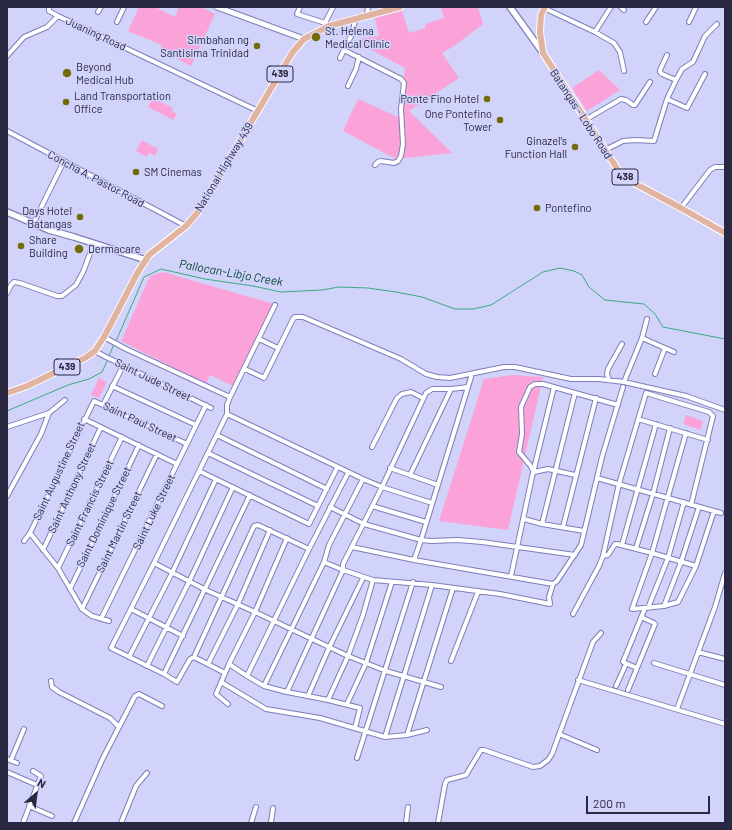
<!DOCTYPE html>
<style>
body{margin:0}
#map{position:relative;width:732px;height:830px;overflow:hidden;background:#d1d3fa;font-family:Barlow,sans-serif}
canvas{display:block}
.frame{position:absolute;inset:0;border:8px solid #282841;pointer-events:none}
.north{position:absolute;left:16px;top:774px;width:40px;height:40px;-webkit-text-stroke:3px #d1d3fa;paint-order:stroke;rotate:28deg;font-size:11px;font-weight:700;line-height:16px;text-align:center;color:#282841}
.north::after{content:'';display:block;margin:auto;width:14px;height:18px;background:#282841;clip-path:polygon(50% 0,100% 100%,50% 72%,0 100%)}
.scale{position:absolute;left:586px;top:796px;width:124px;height:18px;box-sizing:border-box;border:2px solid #282841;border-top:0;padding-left:5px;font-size:12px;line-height:14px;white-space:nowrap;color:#282841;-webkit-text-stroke:3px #d1d3fa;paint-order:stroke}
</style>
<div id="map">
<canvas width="732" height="830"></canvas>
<div class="frame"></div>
<div class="north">N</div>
<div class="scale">200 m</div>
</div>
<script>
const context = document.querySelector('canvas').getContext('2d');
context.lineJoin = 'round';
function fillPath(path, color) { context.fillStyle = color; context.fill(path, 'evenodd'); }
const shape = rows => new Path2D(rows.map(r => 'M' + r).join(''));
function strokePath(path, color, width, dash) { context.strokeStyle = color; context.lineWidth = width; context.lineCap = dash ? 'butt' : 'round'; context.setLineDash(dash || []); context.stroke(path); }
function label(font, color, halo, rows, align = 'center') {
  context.font = font + ' Barlow,sans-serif'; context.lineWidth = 3; context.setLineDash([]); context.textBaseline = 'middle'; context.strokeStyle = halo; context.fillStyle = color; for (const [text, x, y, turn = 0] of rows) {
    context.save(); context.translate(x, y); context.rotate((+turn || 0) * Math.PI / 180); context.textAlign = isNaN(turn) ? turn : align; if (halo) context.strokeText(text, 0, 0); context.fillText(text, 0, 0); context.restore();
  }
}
fillPath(shape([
 [139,7,155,7,175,17,179,7,201,7,215,14,191,66,160,50,162,45,128,31],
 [441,7,478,7,483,24,454,46,442,53,459,78,409,111,452,153,396,159,343,131,358,99,398,117,405,68,358,43,360,39,379,36,375,18,402,11,409,33,426,28,425,24,444,18],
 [599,70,620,90,587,111,572,88],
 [153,98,173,108,172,111,177,114,173,120,148,107],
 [142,140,158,149,155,156,149,153,147,157,136,151],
 [163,272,274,304,233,386,210,375,206,384,121,341,150,276],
 [512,375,543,377,508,530,439,521,484,379],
 [99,378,107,382,99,398,91,395],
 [686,415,703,421,701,430,683,424]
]), '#fba3d8');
strokePath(shape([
 [116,341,144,277,161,269,205,279,253,286,281,292,322,290,339,287,368,288,396,292,422,297,455,309,473,309,491,305,543,272,560,268,574,271,582,275,589,287,605,300,644,304,655,314,663,327,725,339],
 [109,356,114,344],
 [7,411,68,385,89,379,102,372,108,359]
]), '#3aaa7e', 1);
const minor = shape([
 [49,7,49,11,58,16,258,111],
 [300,7,297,14,325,23,329,26],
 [621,7,624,10],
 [544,8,595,32,614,43,620,52,624,71],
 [98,12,101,7],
 [367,15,368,7],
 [355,19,353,32,344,50,401,79,404,83,401,109,403,144,401,156,398,161,394,163,381,161,378,162,375,165],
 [117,22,124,7],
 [646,22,656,7],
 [689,22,696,7],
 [325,23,333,7],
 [595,32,611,7],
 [667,55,660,70,660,72,662,74,676,80],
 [7,56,24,37,47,27,58,16],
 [340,58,344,50],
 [348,86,356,69,359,57],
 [667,99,687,108,705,74],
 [585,120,621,99,626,100,633,105,635,105,650,82],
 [7,131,186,226],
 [605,150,623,141,635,140,654,141,667,99,676,80,682,69,693,62,705,36,717,24],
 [681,208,710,170,715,167,725,167],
 [33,224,64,161],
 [7,293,11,285,14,282,20,283,57,296,62,296,76,285,83,272,94,243],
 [275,305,230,397,227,405,227,414,152,567,111,648,164,674,177,682,190,659,194,657,254,526,258,525,309,549],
 [104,337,126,349,230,397],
 [642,338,674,352],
 [259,339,278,348],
 [95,351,106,357,211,408],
 [245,369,264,378,293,319,295,317,303,317,401,359,426,374,437,377,450,378,504,367,515,367,571,379,599,379,624,382,686,396,725,410],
 [655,374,665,348],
 [609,380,607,374,608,369,622,344],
 [624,382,642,338,647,319],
 [112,386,196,425],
 [103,405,123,366],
 [227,414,363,479,382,487,432,503],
 [84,419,177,464],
 [638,419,708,440],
 [7,427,49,413,65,400],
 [686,433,652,553,632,609,664,606,678,602,696,566,714,511],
 [217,435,327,489],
 [372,447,397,398,402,394,411,392,423,398],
 [208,453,318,506],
 [390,468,438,485],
 [199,471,309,524,337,468],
 [410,475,451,389],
 [575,475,548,469,534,472,530,465,519,452,522,434,521,407,530,387,535,384,543,384,618,405],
 [597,478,721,513],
 [7,496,41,434,49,413],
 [372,506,426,522],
 [330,507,364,524,421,540,431,541,458,540,482,542,575,555],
 [524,519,542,524,584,531],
 [542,524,575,393],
 [563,527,596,398],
 [30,533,58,568,82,609,92,616,109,621],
 [24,541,30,533,94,401,187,444],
 [622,545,656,424],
 [352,547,414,560,553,584],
 [636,548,653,494,670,428],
 [43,550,101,427],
 [603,556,608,555,615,544,617,544,652,553,696,566],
 [414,560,421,540,472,374],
 [324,562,343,570,373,580,432,585,500,594,550,604,549,597,553,584,557,581,581,545,602,457,623,387],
 [154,563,206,590,255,612,348,656,386,671,441,687],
 [58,568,122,437],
 [511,576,532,477,554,387],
 [70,589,139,445],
 [664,606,681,562,699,507],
 [648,608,668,558,684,502],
 [82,609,157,454],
 [131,609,183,636],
 [573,614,599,566,603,556,619,484,646,393,709,412,713,416,691,505],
 [101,619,206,405],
 [698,652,725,659],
 [129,657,172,573,216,479],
 [194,657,225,673],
 [451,661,478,592],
 [654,663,725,685],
 [208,664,238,604,270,530],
 [229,664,247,676,264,686,287,692,328,700,360,708,355,728],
 [147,666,189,582,233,487],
 [637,668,623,662,645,608],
 [164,674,250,495],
 [247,676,309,549,348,473],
 [578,680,725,724],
 [51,681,52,687,59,692,110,718,119,727],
 [221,682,266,709,320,718,385,737,407,735,427,730],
 [264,686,324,562,329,545,363,479],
 [616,686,626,664],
 [628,690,655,624,654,623,641,617],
 [287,692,343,570,343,564,382,487,426,393,432,389,451,389,468,387],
 [308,696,329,648,363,578],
 [328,700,348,656,363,615,373,580],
 [228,704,216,694,229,664,255,612,287,538],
 [347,704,366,663,392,582],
 [677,709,715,607,725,573],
 [559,734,597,750],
 [407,735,453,588],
 [385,737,432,585],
 [357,758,413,582],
 [7,759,17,763],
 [11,760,24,729],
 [7,772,37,785],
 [29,806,52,816],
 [23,823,41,776,33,771],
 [74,823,103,758,135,696,139,694,162,706],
 [121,823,136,786,147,773],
 [251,823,256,807],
 [271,823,273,808],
 [406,823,408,807],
 [438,823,445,784,447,780,466,775,481,750,484,750,533,767,540,766,548,760,552,754,593,642,601,633]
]);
const tertiary = shape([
 [217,7,304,39]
]);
const secondary = shape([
 [510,7,543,53],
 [7,212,49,230,74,237,146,260]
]);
const primary = shape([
 [545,7,541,15,540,32,543,53,618,170,627,179,636,184,681,208,725,233],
 [7,393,27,386,85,358,95,351,104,337,138,272,149,255,186,226,198,212,292,53,304,39,329,26,400,7]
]);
strokePath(minor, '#7e7eba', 6);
strokePath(tertiary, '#7e7eba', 7);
strokePath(secondary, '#7e7eba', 8);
strokePath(primary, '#fff', 8);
strokePath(minor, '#fff', 4);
strokePath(tertiary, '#fff', 5);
strokePath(secondary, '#fff', 5.5);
strokePath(primary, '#e1b3a1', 6);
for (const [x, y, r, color] of [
 [316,37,5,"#756b06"],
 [257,46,4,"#756b06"],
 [67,73,5,"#756b06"],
 [487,99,4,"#756b06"],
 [66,102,4,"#756b06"],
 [500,120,4,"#756b06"],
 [575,147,4,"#756b06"],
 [136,172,4,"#756b06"],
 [537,208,4,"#756b06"],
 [80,217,4,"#756b06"],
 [21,246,4,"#756b06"],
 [79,249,5,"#756b06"]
]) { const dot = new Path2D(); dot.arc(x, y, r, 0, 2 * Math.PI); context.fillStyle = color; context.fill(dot); strokePath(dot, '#d1d3fa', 1.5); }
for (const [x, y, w] of [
 [280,74,26],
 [625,177,26],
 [67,367,26]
]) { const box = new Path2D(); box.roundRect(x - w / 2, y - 8, w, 16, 3); context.fillStyle = '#d1d3fa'; context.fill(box); strokePath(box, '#282841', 1); }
label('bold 10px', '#282841', null, [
 ["439",280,74],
 ["438",625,177],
 ["439",67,367]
]);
label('11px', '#282841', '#d1d3fa', [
 ["St. Helena",325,31],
 ["Medical Clinic",325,44],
 ["Simbahan ng",249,40,"right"],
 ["Santisima Trinidad",249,53,"right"],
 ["Beyond",76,67],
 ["Medical Hub",76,80],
 ["Land Transportation",74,96],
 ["Office",74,109],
 ["Ponte Fino Hotel",479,99,"right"],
 ["One Pontefino",492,114,"right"],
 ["Tower",492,127,"right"],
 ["Ginazel's",567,141,"right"],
 ["Function Hall",567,154,"right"],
 ["SM Cinemas",144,172],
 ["Pontefino",545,208],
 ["Days Hotel",72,211,"right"],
 ["Batangas",72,224,"right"],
 ["Share",29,240],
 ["Building",29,253],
 ["Dermacare",88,249]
], 'left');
label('11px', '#282841', '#d1d3fa', [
 ["Juaning Road",96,34,25],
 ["Batangas - Lobo Road",581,114,57],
 ["National Highway 439",224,167,-59],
 ["Concha A. Pastor Road",96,179,28],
 ["Saint Jude Street",153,380,26],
 ["Saint Paul Street",140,422,25],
 ["Saint Augustine Street",59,471,-65],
 ["Saint Anthony Street",72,488,-65],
 ["Saint Francis Street",90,503,-64],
 ["Saint Luke Street",154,512,-64],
 ["Saint Dominique Street",104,517,-64],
 ["Saint Martin Street",119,532,-64]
]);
label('italic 12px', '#054630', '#d1d3fa', [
 ["Pallocan-Libjo Creek",231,273,10]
]);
</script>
